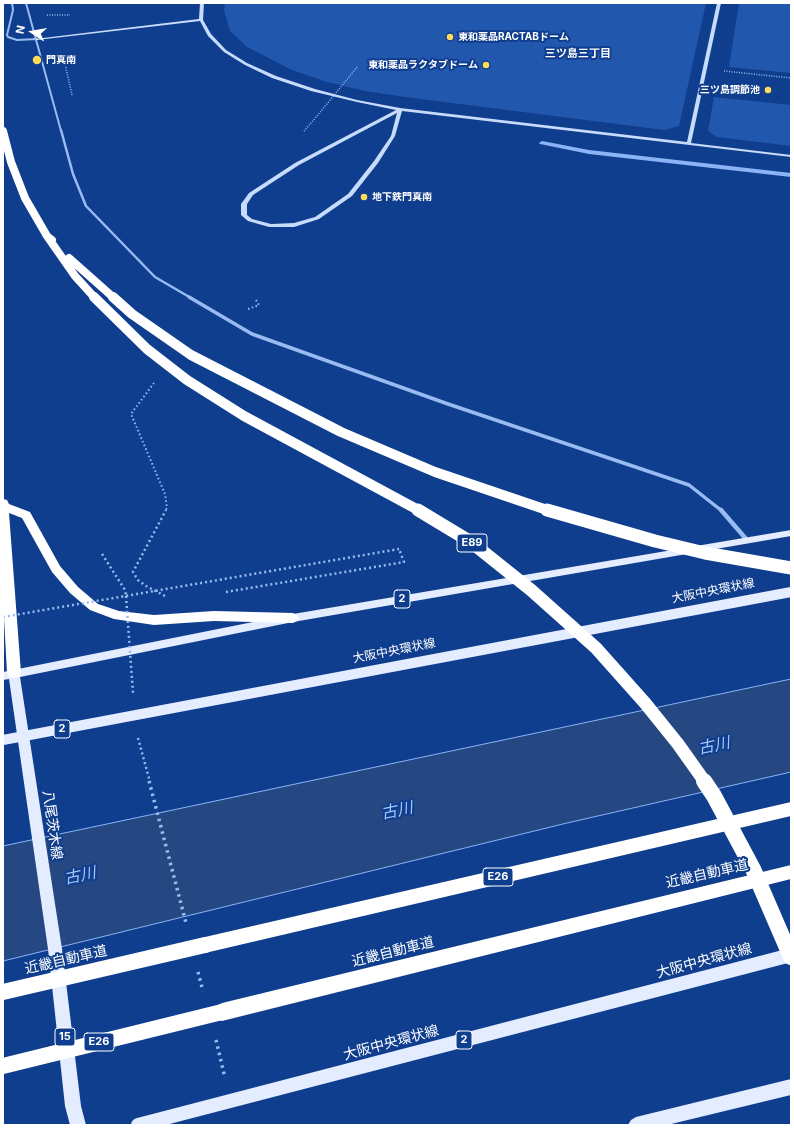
<!DOCTYPE html>
<meta charset="utf-8">
<style>
body{margin:0}
#map{position:relative;width:794px;height:1128px;overflow:hidden;background:#103e8e;font-family:Inter,sans-serif}
canvas{display:block}
.frame{position:absolute;inset:0;border:4px solid #fff;pointer-events:none}
.north{position:absolute;left:12px;top:12px;width:40px;height:40px;-webkit-text-stroke:3px #103e8e;paint-order:stroke;rotate:282deg;font-size:11px;font-weight:700;line-height:16px;text-align:center;color:#fff}
.north::after{content:'';display:block;margin:auto;width:14px;height:18px;background:#fff;clip-path:polygon(50% 0,100% 100%,50% 72%,0 100%)}
</style>
<div id="map">
<canvas width="794" height="1128"></canvas>
<div class="frame"></div>
<div class="north">N</div>
</div>
<script>
const context = document.querySelector('canvas').getContext('2d');
context.lineJoin = 'round';
function fillPath(path, color) { context.fillStyle = color; context.fill(path, 'evenodd'); }
const shape = rows => new Path2D(rows.map(r => 'M' + r).join(''));
function strokePath(path, color, width, dash) { context.strokeStyle = color; context.lineWidth = width; context.lineCap = dash ? 'butt' : 'round'; context.setLineDash(dash || []); context.stroke(path); }
function label(font, color, halo, rows, align = 'center') {
  context.font = font + ' Inter,"Noto Sans JP",sans-serif'; context.lineWidth = 4; context.setLineDash([]); context.textBaseline = 'middle'; context.strokeStyle = halo; context.fillStyle = color; for (const [text, x, y, turn = 0] of rows) {
    context.save(); context.translate(x, y); context.rotate((+turn || 0) * Math.PI / 180); context.textAlign = isNaN(turn) ? turn : align; if (halo) context.strokeText(text, 0, 0); context.fillText(text, 0, 0); context.restore();
  }
}
fillPath(shape([
 [225,3,706,3,679,126,664,130,405,97,365,91,327,82,292,70,247,47,230,31,224,10],
 [739,3,791,4,791,73,729,67],
 [714,97,791,105,791,146,717,137,708,131]
]), '#2157ad');
const water = shape([
 [791,679,791,772,567,823,3,961,3,846,791,679]
]);
fillPath(water, '#254883');
strokePath(water, '#8ab4f6', 1);
fillPath(shape([
 [542,141,589,150,791,173,791,177,589,154,540,144,539,143,542,141]
]), '#8ab4f6');
strokePath(shape([
 [47,15,70,15],
 [63,55,72,95],
 [724,71,791,78],
 [304,131,317,116]
]), '#98bbf2', 1.5, [1, 1.5]);
strokePath(shape([
 [248,309,259,305,256,300],
 [154,383,131,414,165,494,167,508,165,511]
]), '#98bbf2', 2, [1.5, 2.5]);
strokePath(shape([
 [102,554,125,590,126,595],
 [226,592,404,562,399,549],
 [165,596,146,586,138,580,133,572,166,510]
]), '#98bbf2', 2.5, [2, 3]);
strokePath(shape([
 [12,3,13,10,7,35,8,37,17,40,37,39],
 [26,3,61,131]
]), '#98bbf2', 2);
strokePath(shape([
 [61,130,73,174,86,206,155,277,191,298]
]), '#98bbf2', 2.5);
strokePath(shape([
 [189,297,252,334,448,404,689,485,722,511]
]), '#98bbf2', 3.5);
strokePath(shape([
 [721,510,747,540]
]), '#98bbf2', 4.5);
fillPath(shape([
 [200,3,204,3,203,20,211,34,226,50,247,63,276,76,315,89,357,100,400,108,687,142,717,3,721,3,691,143,791,155,791,157,402,111,395,136,378,163,352,196,319,219,294,227,269,227,248,221,241,215,241,204,249,193,295,163,396,110,357,102,311,91,272,78,245,65,224,52,208,36,200,21,37,40,35,39,199,19,200,3],
 [397,113,391,136,374,161,348,194,315,217,294,223,271,224,252,219,247,215,247,204,253,195,299,165,397,113]
]), '#c7dbfd');
fillPath(shape([
 [791,530,791,536,293,622,20,677,62,949,81,1106,86,1125,70,1125,65,1106,48,949,9,679,3,680,3,672,293,614,791,530],
 [791,1079,791,1095,667,1125,628,1125,631,1120,636,1117,791,1079]
]), '#e4ecff');
fillPath(shape([
 [3,499,7,500,9,504,30,512,60,566,78,587,98,604,119,611,154,615,214,611,293,613,297,615,299,618,297,621,293,623,214,621,154,625,114,619,90,610,70,593,52,572,22,518,9,513,21,673,19,677,14,678,9,677,7,673,3,599,3,499],
 [791,802,791,816,205,953,199,951,197,945,199,939,205,937,791,802],
 [791,865,791,879,222,1021,216,1018,213,1012,216,1006,222,1003,791,865]
]), '#fff');
strokePath(shape([
 [317,116,358,66]
]), '#98bbf2', 1.5, [1, 1.5]);
strokePath(shape([
 [126,596,133,693],
 [3,617,399,549],
 [138,738,150,782]
]), '#98bbf2', 2.5, [2, 3]);
strokePath(shape([
 [149,781,186,923],
 [198,972,203,991],
 [216,1040,225,1078]
]), '#98bbf2', 3.5, [2.5, 4]);
strokePath(shape([
 [3,740,791,592]
]), '#e4ecff', 10);
strokePath(shape([
 [138,1125,791,955]
]), '#e4ecff', 14);
strokePath(shape([
 [3,131,11,162,25,198,47,236,52,240],
 [47,236,75,276,95,298],
 [69,258,114,298]
]), '#fff', 8);
strokePath(shape([
 [94,297,147,349,187,380,244,416,420,511],
 [113,297,132,314,191,355,341,432,435,472,550,511]
]), '#fff', 10);
strokePath(shape([
 [418,510,471,542,531,590,596,648,645,703,678,744,705,782],
 [547,510,655,541,705,553,791,568]
]), '#fff', 13);
strokePath(shape([
 [704,781,714,796,753,869,791,957],
 [3,992,205,945],
 [3,1066,222,1012]
]), '#fff', 16);
for (const [x, y, r, color] of [
 [450,37,4,"#ffdb5a"],
 [37,60,5,"#ffdb5a"],
 [486,65,4,"#ffdb5a"],
 [768,90,4,"#ffdb5a"],
 [364,197,4,"#ffdb5a"]
]) { const dot = new Path2D(); dot.arc(x, y, r, 0, 2 * Math.PI); context.fillStyle = color; context.fill(dot); strokePath(dot, '#103e8e', 1.5); }
label('bold 10px', '#fff', '#103e8e', [
 ["東和薬品RACTABドーム",458,37],
 ["門真南",46,60],
 ["東和薬品ラクタブドーム",478,65,"right"],
 ["三ツ島調節池",760,90,"right"],
 ["地下鉄門真南",372,197]
], 'left');
label('bold 11px', '#fff', '#103e8e', [
 ["三ツ島三丁目",578,54]
]);
for (const [x, y, w] of [
 [472,543,30],
 [402,599,16],
 [62,729,16],
 [498,877,30],
 [65,1037,20],
 [464,1040,16],
 [99,1042,30]
]) { const box = new Path2D(); box.roundRect(x - w / 2, y - 9, w, 18, 3); context.fillStyle = '#103e8e'; context.fill(box); strokePath(box, '#fff', 1); }
label('bold 11px', '#fff', null, [
 ["E89",472,543],
 ["2",402,599],
 ["2",62,729],
 ["E26",498,877],
 ["15",65,1037],
 ["2",464,1040],
 ["E26",99,1042]
]);
label('12px', '#fff', '#103e8e', [
 ["大阪中央環状線",713,591,-11],
 ["大阪中央環状線",394,651,-11]
]);
label('14px', '#fff', '#103e8e', [
 ["八尾茨木線",52,825,82],
 ["近畿自動車道",707,874,-13],
 ["近畿自動車道",393,952,-14],
 ["近畿自動車道",66,960,-13],
 ["大阪中央環状線",704,961,-15],
 ["大阪中央環状線",391,1043,-15]
]);
label('italic 16px', '#a4c5fa', '#103e8e', [
 ["古川",714,746,-12],
 ["古川",397,811,-12],
 ["古川",80,876,-12]
]);
</script>
